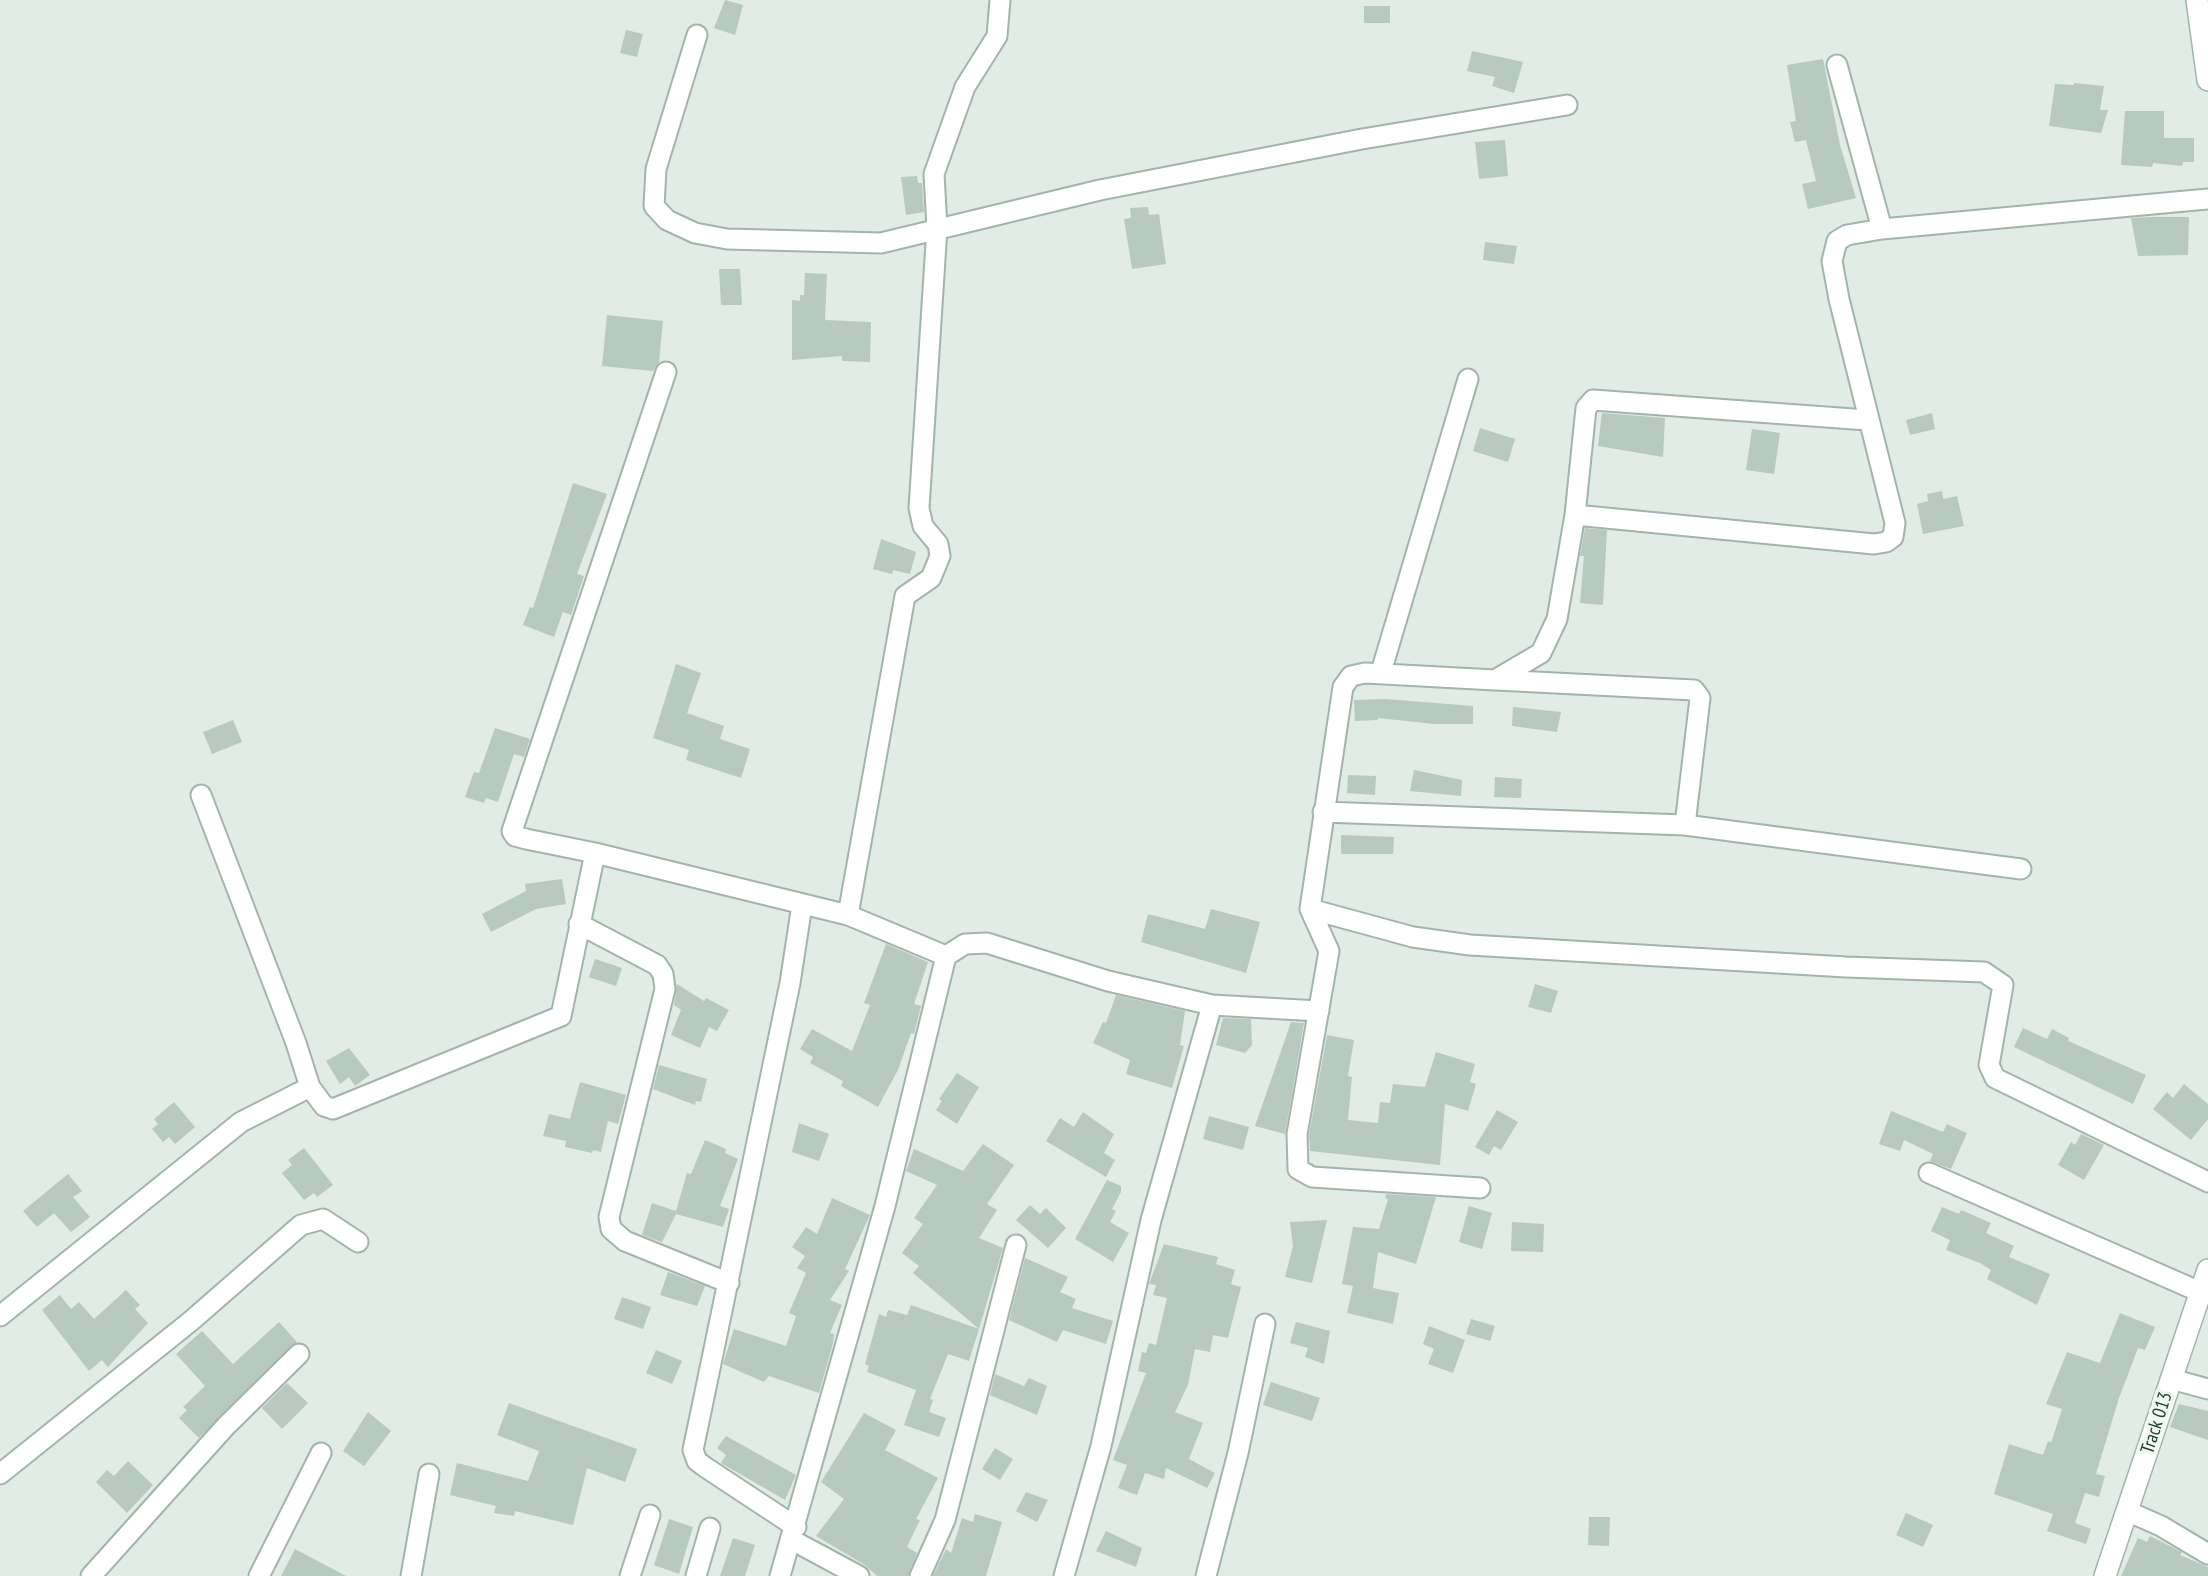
<!DOCTYPE html>
<style>
body{margin:0}
canvas{display:block;background:#e0ece5}
</style>
<canvas width="2208" height="1576"></canvas>
<script>
const context = document.querySelector('canvas').getContext('2d');
context.lineJoin = 'round';
function fillPath(path, color) { context.fillStyle = color; context.fill(path, 'evenodd'); }
const shape = rows => new Path2D(rows.map(r => 'M' + r).join(''));
function strokePath(path, color, width, dash) { context.strokeStyle = color; context.lineWidth = width; context.lineCap = dash ? 'butt' : 'round'; context.setLineDash(dash || []); context.stroke(path); }
function label(font, color, halo, rows, align = 'center') {
  context.font = font + ' "PT Sans Narrow",sans-serif'; context.lineWidth = 7; context.setLineDash([]); context.textBaseline = 'middle'; context.strokeStyle = halo; context.fillStyle = color; for (const [text, x, y, turn = 0] of rows) {
    context.save(); context.translate(x, y); context.rotate((+turn || 0) * Math.PI / 180); context.textAlign = isNaN(turn) ? turn : align; if (halo) context.strokeText(text, 0, 0); context.fillText(text, 0, 0); context.restore();
  }
}
fillPath(shape([
 [725,0,743,5,735,35,714,28],
 [1364,6,1390,6,1390,23,1364,23],
 [626,30,643,34,637,57,620,53],
 [1472,51,1523,62,1514,93,1492,86,1495,77,1467,71],
 [1823,59,1840,145,1856,198,1808,209,1802,184,1816,181,1806,140,1795,142,1790,122,1796,121,1787,65],
 [2074,83,2104,86,2100,110,2108,110,2101,133,2049,126,2055,84,2074,85],
 [2125,111,2164,111,2164,138,2194,138,2194,162,2183,162,2182,166,2153,163,2152,167,2121,165],
 [1505,140,1508,176,1479,179,1475,142],
 [917,176,918,183,922,183,924,212,906,215,901,177],
 [1148,207,1149,215,1159,214,1166,264,1132,269,1124,219,1131,218,1130,208],
 [2151,217,2189,217,2188,255,2138,256,2131,218],
 [1485,242,1517,246,1514,264,1483,260],
 [719,269,740,269,742,305,721,305],
 [805,273,827,274,825,320,871,322,870,362,842,361,842,356,792,360,792,300,800,301,800,295,804,295],
 [607,315,663,321,659,362,653,371,602,366],
 [1602,413,1665,418,1663,457,1598,446],
 [1932,413,1935,429,1910,435,1906,420],
 [1480,428,1515,439,1508,462,1473,451],
 [1752,429,1780,433,1774,474,1746,470],
 [573,483,607,494,577,574,584,576,571,615,563,612,554,637,523,625,530,607,533,608],
 [1942,491,1943,499,1957,496,1964,526,1923,534,1917,504,1928,501,1927,494],
 [1585,528,1607,530,1603,605,1580,603,1584,556,1580,556],
 [881,539,916,552,910,574,893,570,892,574,873,569],
 [676,664,701,673,687,713,724,726,720,739,750,749,741,778,686,760,689,750,653,738],
 [1385,699,1473,706,1473,724,1434,724,1378,718,1378,720,1355,721,1354,700],
 [1513,707,1561,712,1557,732,1512,726],
 [233,720,242,742,212,754,203,732],
 [495,728,530,739,524,757,514,754,498,802,486,798,484,803,465,797,474,772,479,773],
 [1414,770,1462,780,1461,796,1410,791],
 [1348,775,1376,776,1375,795,1347,793],
 [1495,777,1522,779,1521,798,1494,797],
 [1341,835,1394,837,1393,854,1341,854],
 [562,879,566,904,536,909,491,932,482,914,526,891,525,884],
 [1211,909,1260,922,1246,973,1141,942,1148,914,1205,929],
 [886,944,928,962,914,1004,921,1006,914,1034,911,1033,898,1070,878,1107,841,1086,843,1081,810,1063,813,1057,800,1049,812,1029,852,1051,870,1005,864,1003],
 [595,959,622,968,616,986,589,977],
 [677,984,704,1001,706,998,729,1010,717,1031,709,1027,700,1048,671,1035,681,1010,674,1005],
 [1535,984,1558,991,1551,1013,1528,1007],
 [1116,995,1185,1011,1180,1045,1184,1046,1172,1088,1126,1074,1130,1060,1093,1043,1103,1022,1106,1023],
 [1223,1018,1251,1019,1252,1045,1245,1053,1216,1045],
 [1291,1022,1304,1023,1285,1134,1255,1126],
 [2023,1028,2047,1039,2052,1029,2069,1038,2068,1041,2146,1075,2133,1104,2014,1047],
 [1327,1035,1354,1040,1348,1076,1352,1077,1348,1120,1378,1123,1380,1102,1390,1103,1393,1084,1425,1087,1436,1052,1475,1064,1470,1082,1476,1084,1468,1111,1445,1104,1440,1165,1310,1151,1309,1135],
 [349,1048,370,1075,355,1086,349,1077,340,1084,326,1061],
 [659,1065,707,1079,701,1102,696,1101,695,1105,653,1089],
 [957,1073,979,1087,957,1124,936,1110,942,1101,939,1099],
 [580,1082,626,1095,618,1124,608,1121,601,1152,593,1150,592,1153,565,1147,566,1141,543,1136,549,1114,570,1119],
 [2184,1084,2208,1104,2208,1119,2191,1140,2153,1109,2167,1092,2173,1098],
 [174,1102,195,1127,175,1144,169,1137,163,1142,152,1129,158,1124,154,1119],
 [1497,1110,1518,1122,1501,1150,1494,1146,1489,1155,1475,1147],
 [1891,1111,1943,1132,1947,1124,1967,1133,1951,1169,1930,1161,1933,1154,1904,1140,1900,1151,1879,1144],
 [1083,1112,1114,1134,1104,1153,1115,1160,1106,1177,1046,1141,1060,1118,1074,1127],
 [1209,1116,1249,1127,1243,1150,1203,1139],
 [799,1123,829,1134,819,1161,792,1152],
 [2081,1134,2104,1145,2084,1180,2058,1165,2071,1142,2075,1145],
 [705,1140,726,1149,725,1153,738,1159,720,1206,729,1209,723,1227,676,1214,662,1242,642,1235,652,1203,676,1211,687,1173,691,1174],
 [983,1144,1014,1165,987,1204,997,1210,979,1238,1003,1248,979,1329,913,1273,919,1266,902,1253,923,1224,914,1218,937,1185,906,1171,914,1149,963,1171],
 [304,1148,333,1185,317,1197,314,1193,304,1200,282,1173,292,1165,288,1160],
 [68,1174,82,1191,73,1197,90,1217,71,1232,54,1213,37,1227,23,1211],
 [1107,1180,1121,1186,1121,1192,1112,1209,1116,1211,1110,1222,1129,1233,1113,1262,1075,1239],
 [1386,1194,1436,1197,1416,1264,1378,1252,1373,1288,1399,1293,1393,1324,1347,1313,1353,1286,1342,1284,1353,1227,1379,1229,1388,1199,1385,1198],
 [832,1198,870,1215,845,1269,849,1271,830,1300,842,1305,830,1333,834,1334,833,1343,819,1393,769,1376,764,1382,723,1364,734,1329,786,1346,796,1316,789,1313,806,1273,797,1268,805,1256,792,1247,806,1227,817,1234],
 [1030,1205,1040,1214,1046,1208,1066,1228,1048,1248,1016,1220],
 [1469,1206,1492,1213,1482,1249,1459,1242],
 [1942,1207,1959,1214,1961,1210,1991,1223,1986,1233,2014,1246,2009,1257,2050,1274,2037,1305,1987,1279,1991,1270,1980,1263,1946,1250,1950,1240,1931,1231],
 [1327,1220,1312,1283,1285,1277,1293,1246,1290,1222],
 [1512,1222,1544,1224,1543,1252,1511,1251],
 [1164,1244,1218,1257,1216,1264,1235,1270,1231,1284,1241,1287,1228,1338,1213,1335,1210,1352,1195,1349,1188,1385,1175,1412,1203,1423,1189,1459,1215,1473,1207,1488,1166,1468,1164,1479,1145,1473,1137,1495,1118,1488,1127,1465,1113,1460,1146,1373,1138,1371,1142,1352,1146,1353,1149,1343,1156,1345,1167,1298,1153,1295,1156,1285,1149,1284],
 [1025,1258,1068,1277,1060,1292,1076,1299,1072,1308,1113,1321,1106,1344,1063,1330,1057,1342,1009,1320],
 [668,1272,705,1286,697,1306,660,1295],
 [126,1290,140,1305,135,1309,148,1323,108,1367,102,1360,89,1371,42,1310,60,1295,71,1309,79,1302,94,1319],
 [622,1297,651,1307,643,1329,614,1319],
 [911,1305,979,1329,969,1361,948,1354,930,1399,933,1400,929,1412,946,1418,939,1437,904,1425,916,1390,867,1372,869,1366,865,1364,879,1314,886,1317,888,1310,907,1315],
 [2120,1313,2155,1327,2145,1350,2138,1348,2119,1398,2096,1474,2105,1476,2099,1497,2085,1493,2075,1523,2091,1529,2086,1544,2047,1531,2053,1514,1994,1494,2009,1444,2043,1455,2048,1441,2051,1443,2062,1409,2046,1404,2067,1352,2100,1363],
 [1471,1319,1495,1326,1490,1341,1466,1334],
 [279,1322,297,1342,199,1438,179,1418,187,1410,183,1407,205,1386,176,1354,202,1331,233,1364],
 [1296,1322,1330,1331,1324,1364,1305,1357,1308,1348,1290,1343],
 [1429,1326,1465,1340,1453,1373,1428,1364,1434,1349,1423,1344],
 [656,1350,682,1361,672,1384,646,1373],
 [995,1374,1024,1386,1029,1378,1047,1386,1037,1415,990,1395],
 [1271,1382,1320,1398,1312,1421,1263,1405],
 [287,1383,308,1403,282,1429,262,1408],
 [509,1403,637,1449,625,1482,587,1468,573,1525,515,1511,514,1516,494,1513,496,1506,450,1495,457,1463,528,1481,539,1451,497,1435],
 [2179,1404,2208,1411,2208,1440,2170,1427],
 [368,1412,391,1431,364,1466,343,1451],
 [864,1413,896,1430,885,1450,938,1478,916,1519,920,1520,907,1547,917,1553,908,1576,877,1576,865,1565,816,1536,844,1499,821,1482],
 [726,1436,796,1475,785,1500,721,1463,726,1455,717,1448],
 [995,1448,1013,1459,1000,1480,982,1469],
 [128,1461,153,1485,127,1513,96,1482,107,1470,114,1476],
 [1026,1492,1048,1500,1037,1522,1016,1511],
 [1906,1513,1933,1525,1923,1547,1896,1535],
 [975,1514,1002,1522,986,1576,933,1576,946,1549,951,1553,962,1518,973,1522],
 [1589,1517,1610,1517,1609,1546,1588,1545],
 [669,1519,693,1527,679,1574,654,1565],
 [1106,1531,1142,1548,1136,1567,1096,1551],
 [2150,1536,2182,1552,2180,1555,2208,1567,2208,1576,2121,1576,2138,1538,2147,1542],
 [733,1538,755,1545,745,1576,720,1576],
 [295,1549,346,1576,281,1576]
]), '#b8c9c0');
const minor = shape([
 [697,35,656,169,654,206,667,220,695,233,727,239,881,243,1100,190,1362,139,1567,105],
 [1837,65,1882,229],
 [666,372,512,831,515,836,526,839,595,853,848,915,946,956],
 [1575,515,1874,544,1886,542,1893,537,1895,523,1839,299,1832,261,1837,241,1847,235,1882,229,2208,199],
 [1381,672,1468,379],
 [1496,680,1694,690,1700,698,1685,825],
 [201,795,296,1043,310,1087,324,1106,333,1109,561,1016,595,853],
 [1323,812,1685,825,2021,869],
 [1310,909,1413,937,1470,945,1846,967,1984,972,2003,985,1989,1065,1995,1078,2208,1182],
 [848,915,905,596,931,578,940,556,938,544,923,526,919,508,937,228,934,174,965,87,997,36,1000,0],
 [579,924,657,965,663,974,665,989,609,1217,611,1229,625,1241,729,1283],
 [1929,1173,2200,1292],
 [1480,1188,1312,1177,1298,1169,1297,1134,1329,951,1310,909,1343,687,1351,676,1365,673,1495,680,1541,653,1557,619,1575,515,1586,408,1593,400,1867,420],
 [0,1316,241,1122,310,1087],
 [2171,1379,2208,1389],
 [0,1474,191,1321,301,1225,323,1219,358,1242],
 [2127,1511,2161,1526,2208,1554],
 [796,1527,705,1467,697,1461,693,1450,790,983,802,905],
 [792,1540,859,1576],
 [91,1576,226,1426,299,1354],
 [259,1576,321,1453],
 [411,1576,429,1474],
 [630,1576,650,1515],
 [696,1576,710,1528],
 [780,1576,885,1206,946,956,965,944,987,943,1108,981,1212,1005,1319,1011],
 [920,1576,945,1520,1016,1245],
 [1064,1576,1101,1446,1151,1220,1212,1005],
 [1206,1576,1238,1453,1265,1324]
]);
const tertiary = shape([
 [2197,0,2208,80],
 [2105,1576,2208,1270]
]);
strokePath(minor, '#a3b4ab', 23);
strokePath(tertiary, '#a3b4ab', 24);
strokePath(minor, '#fff', 19);
strokePath(tertiary, '#fff', 21);
label('19px', '#203d31', '#f1f8f3', [
 ["Track 013",2157,1423,-72]
]);
</script>
